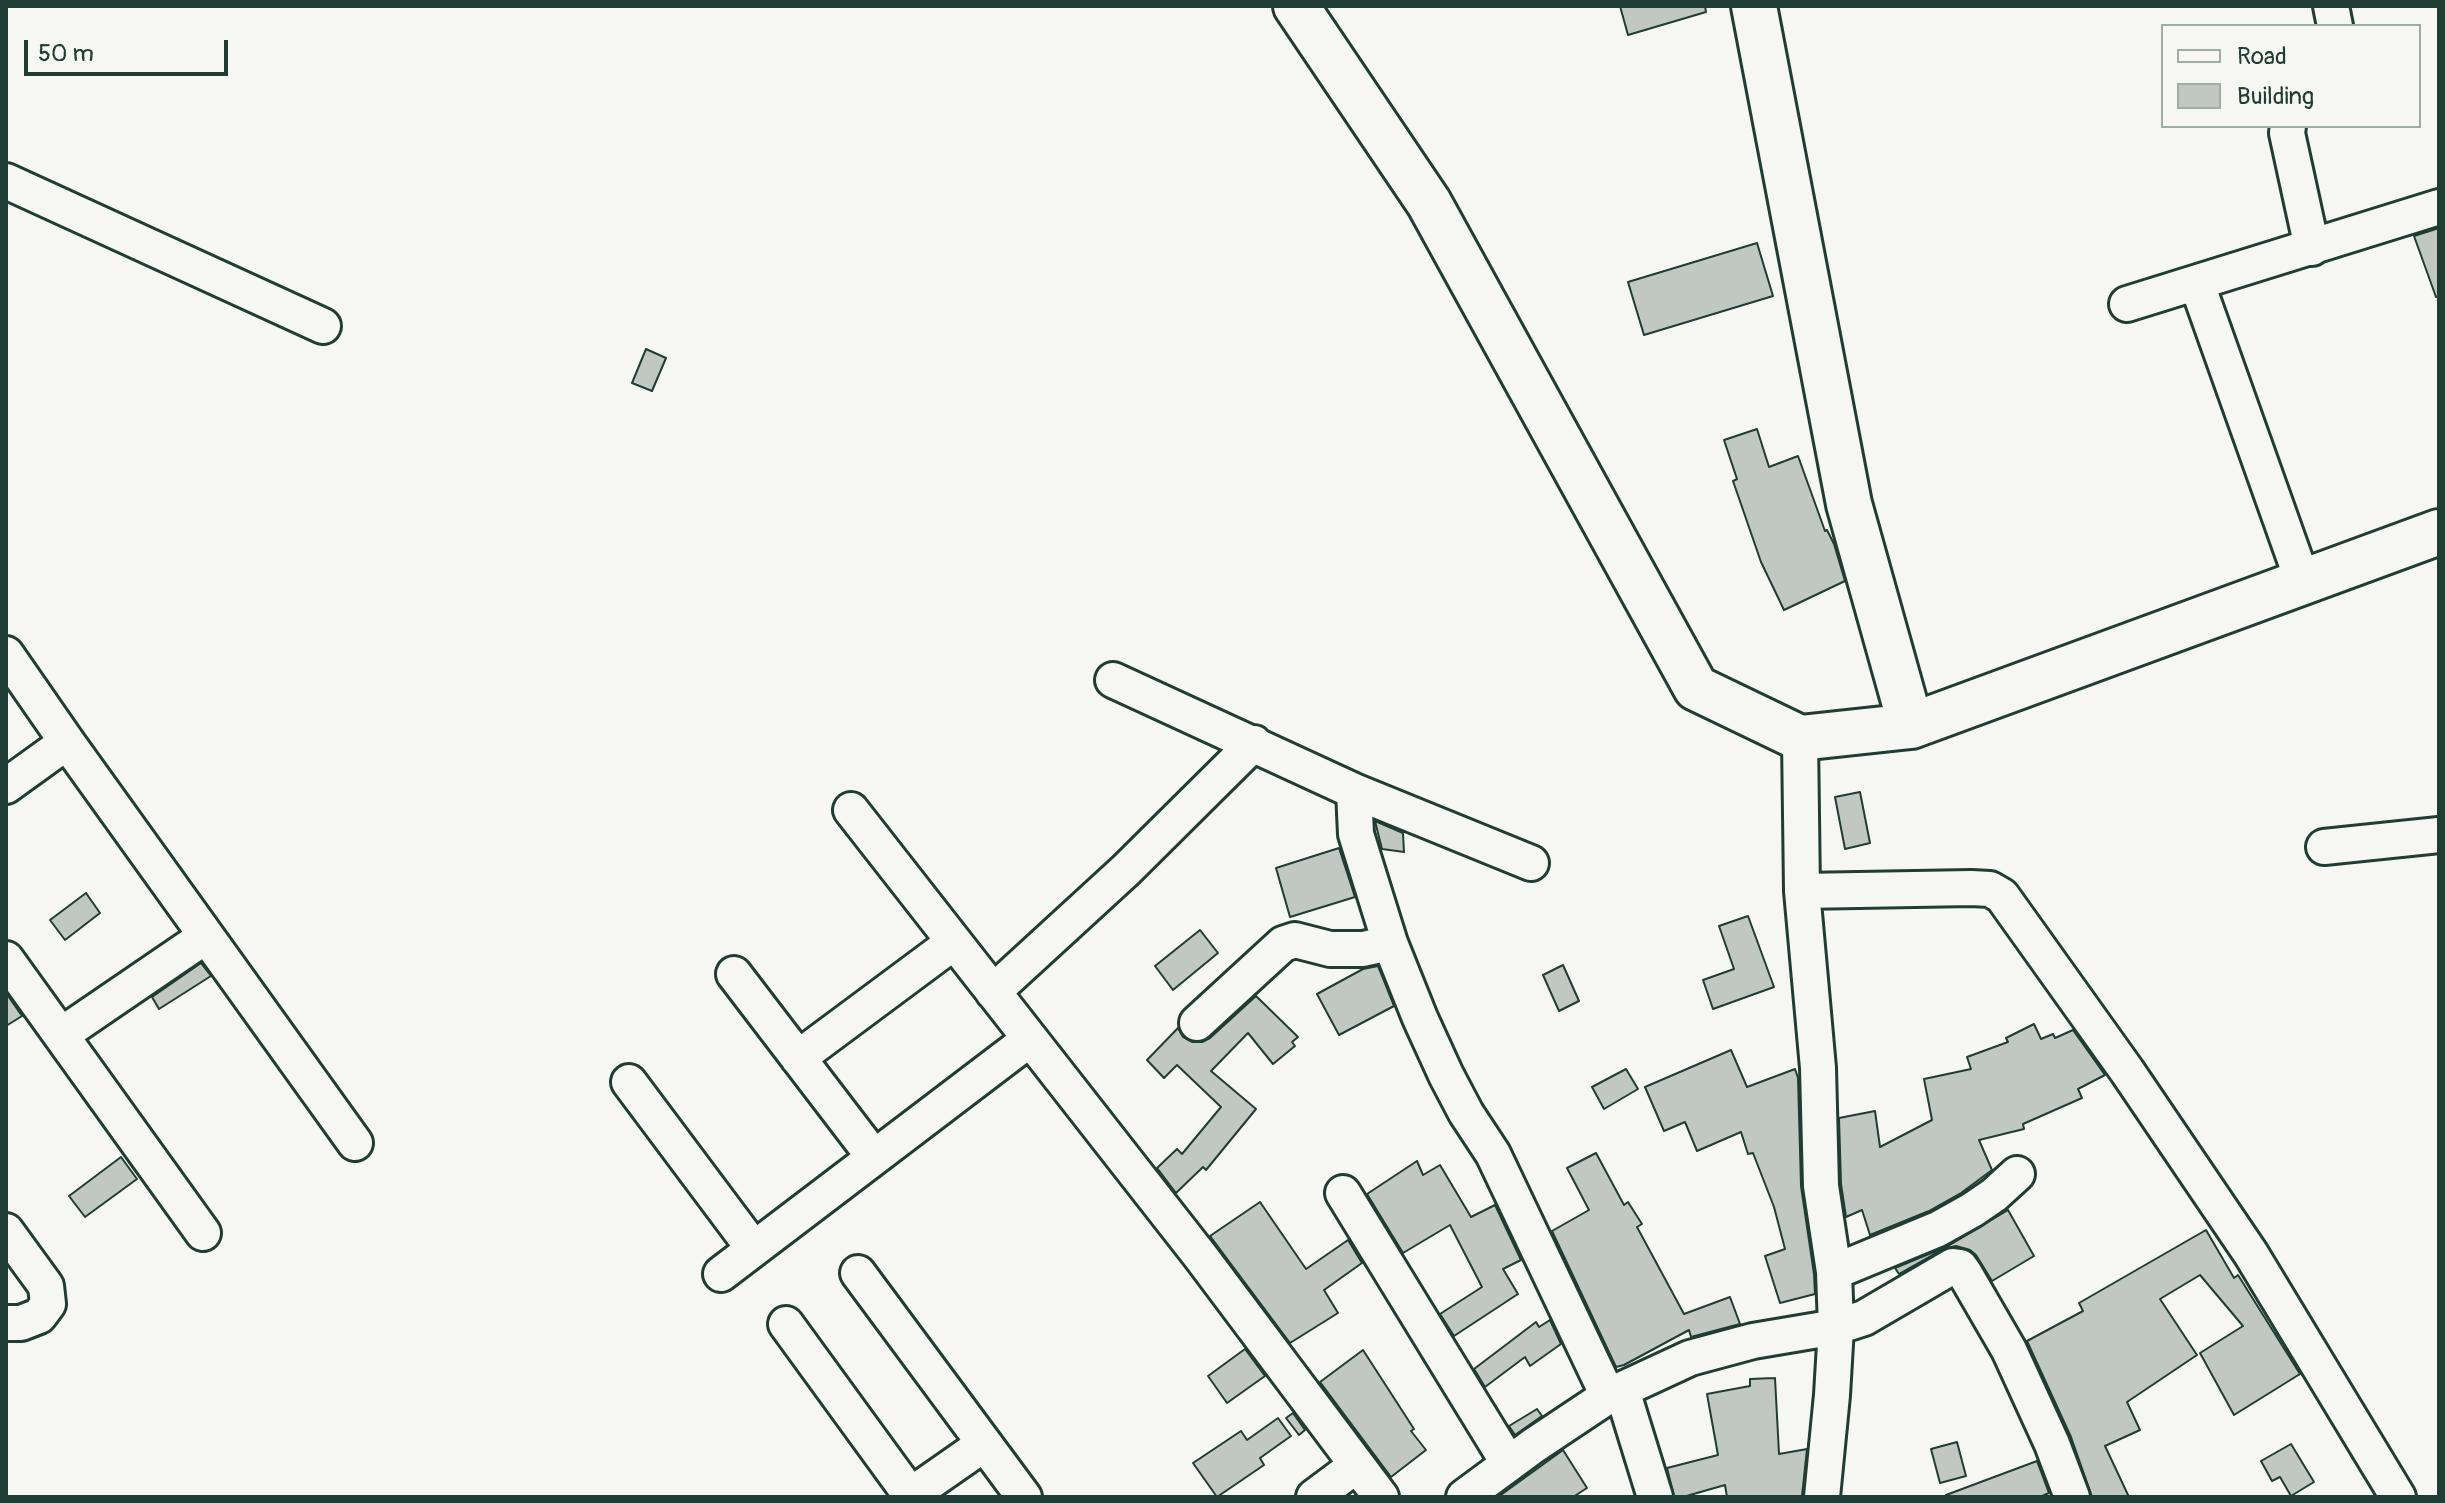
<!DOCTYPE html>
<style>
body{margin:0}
#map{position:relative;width:2445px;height:1503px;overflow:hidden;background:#f6f6f2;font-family:Pangolin,sans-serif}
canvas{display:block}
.frame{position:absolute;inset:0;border:8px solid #1f3d34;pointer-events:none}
.legend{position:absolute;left:2161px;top:24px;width:260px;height:104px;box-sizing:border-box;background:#f6f6f2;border:2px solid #a0aca6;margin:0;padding:10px 14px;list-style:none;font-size:24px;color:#1f3d34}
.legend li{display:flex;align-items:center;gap:16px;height:40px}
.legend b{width:40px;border:2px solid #a0aca6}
.scale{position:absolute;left:24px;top:40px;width:204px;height:36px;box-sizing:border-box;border:4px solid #1f3d34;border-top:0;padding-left:10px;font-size:24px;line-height:28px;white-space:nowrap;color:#1f3d34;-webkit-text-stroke:6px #f6f6f2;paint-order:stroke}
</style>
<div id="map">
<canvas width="2445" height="1503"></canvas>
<div class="frame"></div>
<ul class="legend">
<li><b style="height:10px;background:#f6f6f2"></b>Road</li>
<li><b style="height:22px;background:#c1c8c3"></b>Building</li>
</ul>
<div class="scale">50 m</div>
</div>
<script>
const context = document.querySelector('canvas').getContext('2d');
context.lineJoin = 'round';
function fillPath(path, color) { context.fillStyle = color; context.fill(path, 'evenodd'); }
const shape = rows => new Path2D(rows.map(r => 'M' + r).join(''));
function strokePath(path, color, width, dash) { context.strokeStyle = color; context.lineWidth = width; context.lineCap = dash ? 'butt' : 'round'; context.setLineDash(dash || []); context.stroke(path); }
const building = shape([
 [1620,6,1705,6,1706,12,1628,35,1620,6],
 [2439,228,2439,296,2436,297,2414,236,2439,228],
 [1757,243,1773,296,1644,335,1628,282,1757,243],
 [646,349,666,358,652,391,632,383,646,349],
 [1757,429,1769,467,1798,456,1825,531,1827,530,1834,544,1845,581,1784,610,1761,562,1733,481,1737,479,1724,440,1757,429],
 [1860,792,1870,843,1845,849,1835,797,1860,792],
 [1375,821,1403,833,1404,852,1382,849,1375,821],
 [1339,848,1355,897,1290,917,1276,868,1339,848],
 [86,893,100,913,65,940,50,920,86,893],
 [1748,916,1774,987,1713,1009,1703,980,1734,969,1719,926,1748,916],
 [1200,930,1218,953,1173,990,1155,966,1200,930],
 [201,963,211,976,159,1009,152,997,201,963],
 [1563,965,1579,1001,1559,1011,1543,975,1563,965],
 [1378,966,1394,1006,1339,1035,1317,994,1363,969,1378,966],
 [6,993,22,1016,6,1026,6,993],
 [1256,996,1298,1037,1292,1042,1295,1046,1273,1064,1248,1033,1211,1071,1256,1109,1206,1170,1203,1167,1176,1193,1157,1168,1177,1149,1182,1154,1221,1107,1177,1065,1164,1078,1147,1060,1178,1028,1183,1037,1192,1042,1202,1042,1210,1038,1256,996],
 [2034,1024,2041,1039,2053,1034,2055,1038,2073,1030,2105,1075,2078,1089,2082,1098,2023,1124,2024,1129,1979,1140,1992,1170,1961,1193,1929,1211,1870,1235,1862,1210,1846,1217,1841,1184,1839,1118,1875,1111,1880,1147,1932,1120,1924,1079,1971,1069,1967,1057,2008,1042,2006,1038,2034,1024],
 [1731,1050,1747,1087,1795,1069,1798,1078,1801,1186,1814,1274,1815,1294,1780,1303,1765,1256,1785,1249,1774,1207,1753,1153,1748,1154,1741,1132,1697,1151,1685,1122,1664,1131,1645,1087,1731,1050],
 [1626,1069,1638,1089,1604,1109,1592,1087,1626,1069],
 [1596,1153,1624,1205,1628,1202,1642,1224,1637,1227,1684,1314,1730,1297,1740,1324,1691,1337,1689,1330,1624,1365,1616,1367,1552,1231,1589,1210,1567,1168,1596,1153],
 [121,1157,137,1179,85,1217,69,1196,121,1157],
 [1417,1161,1423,1175,1440,1165,1471,1217,1495,1205,1521,1260,1503,1269,1518,1294,1454,1336,1440,1314,1482,1287,1450,1225,1403,1253,1367,1194,1417,1161],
 [1260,1202,1306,1269,1348,1240,1362,1263,1324,1290,1338,1313,1290,1343,1210,1236,1260,1202],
 [2008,1210,2034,1256,1992,1281,1976,1255,1970,1250,1956,1246,1943,1249,1899,1274,1895,1268,1948,1246,2008,1210],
 [2206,1230,2234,1278,2238,1275,2300,1374,2234,1415,2200,1353,2243,1326,2200,1275,2160,1299,2197,1355,2127,1402,2140,1430,2105,1446,2129,1497,2092,1497,2071,1437,2027,1341,2083,1311,2079,1303,2206,1230],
 [1550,1320,1561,1344,1530,1366,1525,1357,1485,1387,1474,1369,1536,1322,1539,1327,1550,1320],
 [1245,1349,1265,1376,1227,1403,1208,1376,1245,1349],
 [1363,1350,1414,1429,1411,1431,1426,1450,1391,1477,1320,1382,1363,1350],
 [1775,1378,1779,1454,1807,1449,1802,1496,1727,1497,1725,1485,1683,1497,1674,1497,1667,1468,1718,1455,1707,1394,1750,1386,1750,1379,1775,1378],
 [1537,1409,1542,1416,1515,1435,1509,1426,1537,1409],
 [1293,1413,1305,1430,1299,1435,1286,1418,1293,1413],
 [1278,1418,1291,1436,1260,1458,1264,1465,1217,1497,1193,1463,1241,1431,1247,1440,1278,1418],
 [1957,1442,1966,1476,1940,1483,1931,1449,1957,1442],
 [2291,1444,2314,1482,2291,1496,2280,1477,2272,1481,2261,1461,2291,1444],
 [1563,1450,1587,1488,1573,1497,1498,1497,1563,1450],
 [2037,1461,2049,1493,2040,1497,1946,1497,1946,1495,2037,1461]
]);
fillPath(building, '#c1c8c3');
strokePath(building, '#1f3d34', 2);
const street = shape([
 [2331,6,2335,26],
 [2288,126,2287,133,2312,248],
 [6,181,323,326],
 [2197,284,2303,582],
 [2127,304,2439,207],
 [6,654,67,742,355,1143],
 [1113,680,1354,791,1531,863],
 [1800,738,1802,891,1818,1068,1821,1186,1834,1272,1836,1327,1832,1395,1822,1497],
 [6,786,67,742],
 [1354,791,1356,834,1390,943,1420,1018,1446,1075,1466,1113,1493,1154,1608,1396],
 [851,810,1201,1257,1381,1497],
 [2324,847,2439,835],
 [1802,891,1971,888,1990,889,2002,896,2127,1071,2251,1254,2398,1497],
 [6,959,203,1233],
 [734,974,874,1157],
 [993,992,1126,870,1254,743],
 [1197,1023,1283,944,1295,940,1330,949,1363,949,1390,943],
 [61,1035,206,936],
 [798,1058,954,942],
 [629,1082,754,1249],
 [1343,1193,1509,1464],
 [6,1231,46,1286,48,1304,39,1316,21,1323,6,1323],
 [1834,1272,1938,1229,1972,1210,1994,1195,2017,1174],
 [858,1273,1024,1497],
 [721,1274,1030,1039],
 [786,1324,912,1497],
 [1622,1390,1655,1497],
 [911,1495,984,1444],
 [1314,1497,1357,1465],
 [1464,1497,1533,1446,1608,1396,1690,1358,1753,1341,1836,1327,1864,1318,1953,1266,1960,1267,1965,1274,2009,1350,2052,1444,2072,1497]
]);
const secondary = shape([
 [1296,6,1429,203,1696,688,1800,738,1911,726,2439,532],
 [1754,6,1849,504,1911,726]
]);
strokePath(street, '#1f3d34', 40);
strokePath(secondary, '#1f3d34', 50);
strokePath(street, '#f6f6f2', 34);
strokePath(secondary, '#f6f6f2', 44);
</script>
